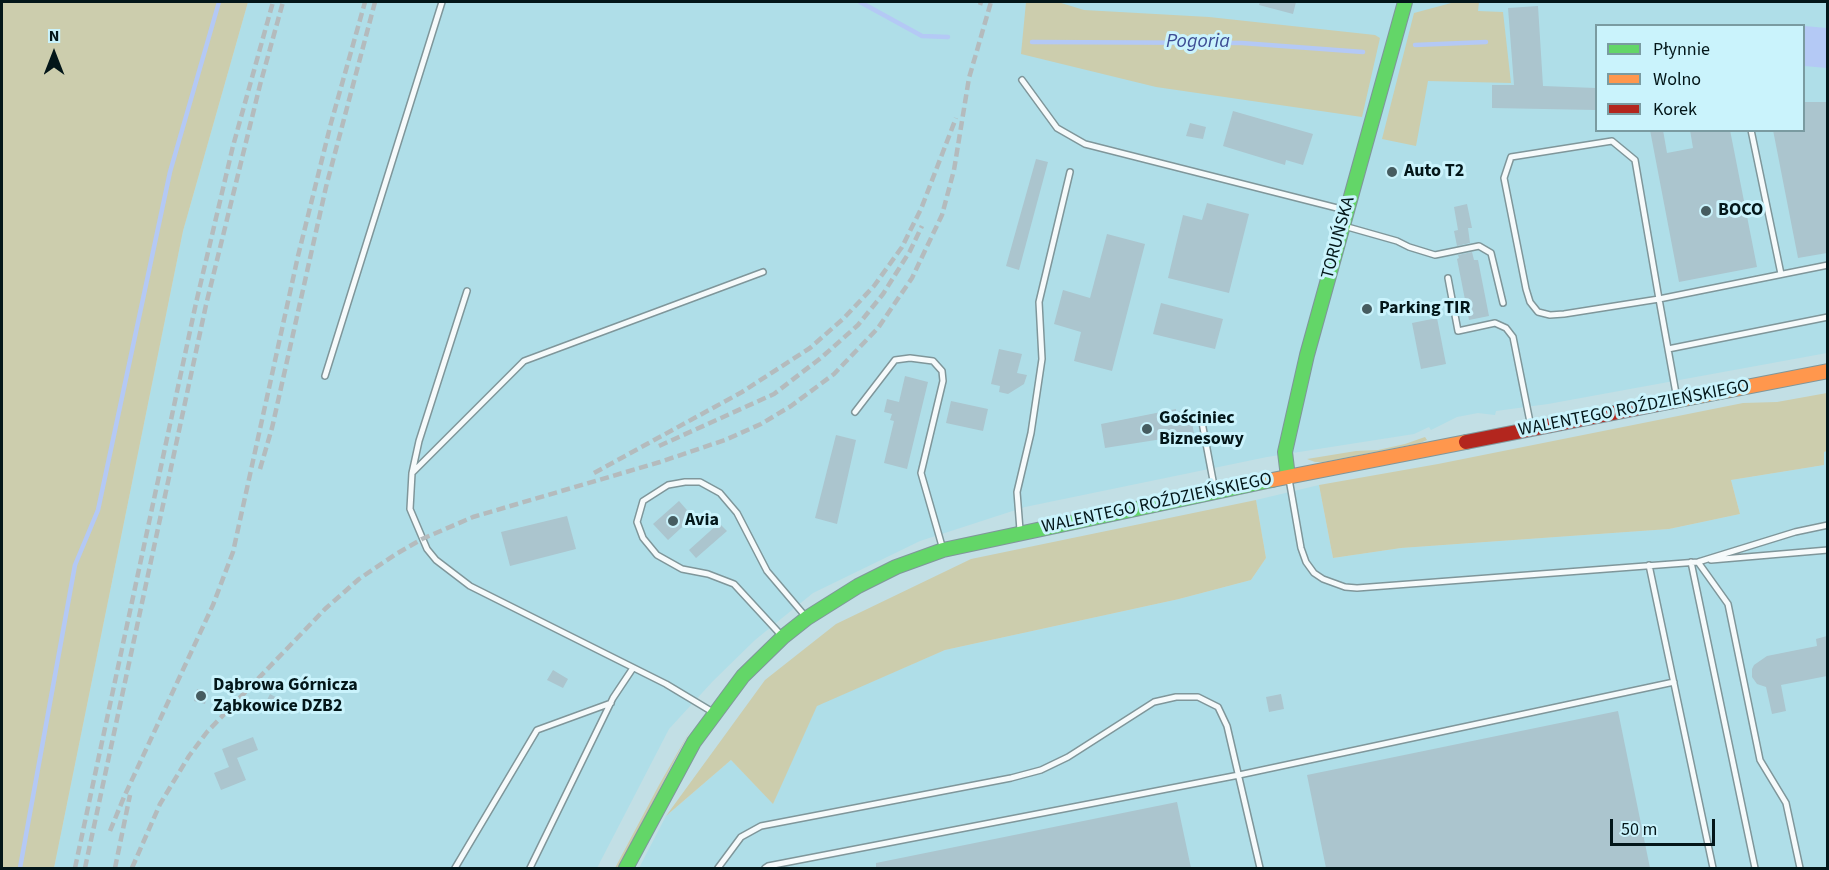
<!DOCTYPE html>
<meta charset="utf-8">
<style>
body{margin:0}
#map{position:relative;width:1829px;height:870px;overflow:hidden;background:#c2dfe5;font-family:"Source Sans 3",sans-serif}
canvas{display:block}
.frame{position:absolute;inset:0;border:3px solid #031619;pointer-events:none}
.legend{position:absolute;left:1595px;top:24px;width:210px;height:108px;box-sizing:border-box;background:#caf3fc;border:2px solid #7a9ba1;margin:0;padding:8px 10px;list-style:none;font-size:18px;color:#031619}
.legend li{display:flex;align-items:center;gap:12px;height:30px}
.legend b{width:30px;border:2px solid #7a9ba1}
.north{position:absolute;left:24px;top:24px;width:60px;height:60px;-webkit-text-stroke:4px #caf3fc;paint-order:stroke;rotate:0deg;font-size:16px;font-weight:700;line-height:24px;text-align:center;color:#031619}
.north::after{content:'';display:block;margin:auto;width:21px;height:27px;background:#031619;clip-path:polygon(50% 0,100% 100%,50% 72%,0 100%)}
.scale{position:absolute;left:1610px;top:819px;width:105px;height:27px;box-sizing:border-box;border:3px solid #031619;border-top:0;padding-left:8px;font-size:18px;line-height:21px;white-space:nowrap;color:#031619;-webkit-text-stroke:4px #caf3fc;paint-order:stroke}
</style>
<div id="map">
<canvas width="1829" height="870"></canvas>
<div class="frame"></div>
<ul class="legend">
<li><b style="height:8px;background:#63d668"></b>Płynnie</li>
<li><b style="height:8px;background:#ff974d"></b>Wolno</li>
<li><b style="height:8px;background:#b3261e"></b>Korek</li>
</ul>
<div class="north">N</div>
<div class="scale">50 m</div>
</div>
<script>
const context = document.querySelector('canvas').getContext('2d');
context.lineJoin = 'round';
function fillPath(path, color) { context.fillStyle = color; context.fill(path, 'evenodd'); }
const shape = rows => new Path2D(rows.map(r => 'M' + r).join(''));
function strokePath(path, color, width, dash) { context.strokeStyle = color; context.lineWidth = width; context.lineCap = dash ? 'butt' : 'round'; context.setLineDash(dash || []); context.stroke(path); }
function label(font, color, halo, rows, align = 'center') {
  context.font = font + ' "Source Sans 3",sans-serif'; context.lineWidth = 6; context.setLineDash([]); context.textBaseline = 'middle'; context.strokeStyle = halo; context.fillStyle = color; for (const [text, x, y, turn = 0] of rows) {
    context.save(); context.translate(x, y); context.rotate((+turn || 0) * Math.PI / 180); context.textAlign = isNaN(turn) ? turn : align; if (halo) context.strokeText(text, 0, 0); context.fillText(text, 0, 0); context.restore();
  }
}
fillPath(shape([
 [248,2,1827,2,1827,353,1548,404,1496,411,1495,415,1478,413,1457,417,1431,430,1429,427,1414,434,1267,457,1025,507,920,541,813,593,755,640,713,681,669,729,597,868,54,868,183,231],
 [1596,26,1804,26,1804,130,1596,130],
 [1827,451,1827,868,639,868,666,816,731,760,773,803,817,705,945,650,1179,599,1251,580,1266,558,1256,500,1319,485,1333,558,1401,548,1669,529,1740,514,1731,480,1824,465,1824,452]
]), '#afdee8');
fillPath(shape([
 [2,2,248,2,183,231,54,868,2,868],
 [1026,2,1058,2,1084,10,1209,17,1375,35,1380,38,1362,117,1156,87,1021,54],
 [1455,2,1479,2,1478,11,1503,12,1511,83,1428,81,1416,146,1382,139,1414,13],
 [1827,393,1827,451,1824,452,1824,465,1731,480,1740,514,1669,529,1401,548,1333,558,1319,485,1438,464,1743,403,1777,402],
 [1425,437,1427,440,1420,443,1323,462,1315,462,1307,459,1356,451,1378,450,1405,444],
 [1256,500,1266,558,1251,580,1179,599,945,650,817,706,773,804,731,760,666,816,765,680,836,624,971,559],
 [691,729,618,868,615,868,659,785]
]), '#cccdad');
fillPath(shape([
 [1804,26,1827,28,1827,68,1804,66]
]), '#b4c9f5');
strokePath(shape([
 [860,2,922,36,948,37],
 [1032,42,1242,43,1363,52],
 [1415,45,1486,42],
 [20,868,75,565,98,510,170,172,219,2]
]), '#b4c9f5', 4.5);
fillPath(shape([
 [1260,2,1296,2,1293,14,1259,5],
 [1538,6,1543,86,1596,88,1596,110,1492,108,1492,85,1514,85,1508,8],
 [1803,102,1827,102,1827,253,1798,258,1773,130,1803,130],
 [1233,111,1313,134,1303,165,1286,160,1285,165,1223,146],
 [1190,123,1206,127,1203,139,1186,136],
 [1650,130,1663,130,1667,153,1693,148,1690,130,1730,130,1757,267,1679,282],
 [1036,159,1048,162,1019,270,1006,266],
 [1207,203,1249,214,1229,293,1168,278,1183,215,1202,220],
 [1467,204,1472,228,1468,228,1470,243,1457,246,1454,231,1458,230,1454,207],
 [1107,234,1145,244,1112,371,1074,361,1081,332,1054,324,1063,290,1090,298],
 [1472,252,1474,260,1478,260,1489,316,1469,320,1457,259,1459,258,1458,255],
 [1161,303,1223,319,1215,349,1153,334],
 [1437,318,1446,364,1421,369,1412,323],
 [999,349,1022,354,1017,373,1027,375,1024,384,1008,394,999,392,1000,386,991,384],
 [905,376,928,382,907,469,884,463,894,421,890,420,892,414,884,412,887,399,899,402],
 [951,401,988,409,983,431,946,423],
 [1176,409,1176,412,1190,410,1194,434,1105,448,1101,424],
 [836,435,856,440,837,524,815,518],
 [679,501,693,517,668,540,653,524],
 [567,516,576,549,510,566,501,532],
 [719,523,727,531,696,558,689,550],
 [1827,636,1827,676,1781,685,1786,711,1772,714,1766,687,1757,684,1752,677,1752,669,1754,665,1767,656,1817,646,1816,639],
 [553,670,568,679,563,688,547,680],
 [197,689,208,692,205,704,194,701],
 [270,694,281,700,273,713,263,708],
 [1281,694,1284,709,1269,712,1266,697],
 [1618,711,1650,868,1326,868,1307,775],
 [253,737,258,750,237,758,246,780,221,790,214,773,229,767,222,749],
 [1177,802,1191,868,876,868,876,863]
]), '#abc5ce');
const lane = shape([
 [1022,80,1057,128,1085,144,1345,210],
 [1751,130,1781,274],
 [1344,226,1397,241,1409,247,1435,255,1479,246,1491,253,1503,303],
 [1448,278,1458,331,1495,323,1506,328,1513,337,1531,427],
 [467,291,419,441,412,473,410,509,427,549,436,560,470,586,666,684,711,711],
 [1668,349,1828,317],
 [325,376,442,2],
 [1677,399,1659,299,1635,160,1612,141,1511,157,1504,178,1526,289,1530,302,1538,312,1550,315,1564,314,1659,299,1828,265],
 [855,412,895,360,910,358,933,361,942,371,943,381,921,473,942,546],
 [1201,417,1215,491],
 [413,472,524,361,763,272],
 [1289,479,1301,548,1306,562,1314,573,1323,579,1345,587,1357,588,1698,562,1795,532,1828,525],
 [1020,530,1017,492,1031,433,1042,359,1039,302,1070,172],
 [1711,560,1828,550],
 [1701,561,1698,562,1728,604,1760,760,1786,803,1800,868],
 [1691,562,1755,868],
 [1649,565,1713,868],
 [781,635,734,584,708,574,682,569,657,555,643,538,637,522,643,501,668,485,685,482,700,482,720,493,737,513,767,571,806,617],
 [455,868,537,730,611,703],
 [530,868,613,698,633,668],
 [718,868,741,837,761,826,1011,778,1041,770,1068,757,1154,702,1176,697,1198,697,1218,707,1227,726,1260,868],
 [765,868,768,866,1239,775,1674,682]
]);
const fast = shape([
 [1288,477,1285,452,1307,355,1405,2],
 [626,868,694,742,743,676,783,637,807,618,858,586,896,567,943,550,1272,480]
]);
const slow = shape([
 [1674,401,1828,371],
 [1272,480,1466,442]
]);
const jam = shape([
 [1466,442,1674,401]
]);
strokePath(lane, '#7f969a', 8);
strokePath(fast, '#7f969a', 16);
strokePath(slow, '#7f969a', 16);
strokePath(jam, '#7f969a', 16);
strokePath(lane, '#f6fafb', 5);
strokePath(fast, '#63d668', 14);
strokePath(slow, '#ff974d', 14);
strokePath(jam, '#b3261e', 14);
strokePath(shape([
 [980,5,981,2],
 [659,446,774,394,822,357,858,325,883,294,910,251,922,226],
 [260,469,272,428,326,187,375,2],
 [594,473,742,392,810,348,844,318,874,286,902,247,921,209,956,118],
 [110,831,124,797,213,605,233,552,298,256,331,123,365,2],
 [75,868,196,303,233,146,273,2],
 [85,868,206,305,260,85,283,2],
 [115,868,130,795],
 [132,868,160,804,189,756,207,732,325,609,359,579,396,554,422,539,473,517,660,462,725,440,761,424,791,406,834,374,878,328,912,278,942,215,954,170,969,78,991,2]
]), '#b4bbbd', 4.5, [9, 4.5]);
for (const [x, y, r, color] of [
 [1392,172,6,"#465c60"],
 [1706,211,6,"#465c60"],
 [1367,309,6,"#465c60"],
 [1147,429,6,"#465c60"],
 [673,521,6,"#465c60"],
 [201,696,6,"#465c60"]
]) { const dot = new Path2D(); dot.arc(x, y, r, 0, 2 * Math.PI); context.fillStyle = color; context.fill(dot); strokePath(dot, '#caf3fc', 2); }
label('bold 18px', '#031619', '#caf3fc', [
 ["Auto T2",1404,172],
 ["BOCO",1718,211],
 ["Parking TIR",1379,309],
 ["Gościniec",1159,419],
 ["Biznesowy",1159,440],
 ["Avia",685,521],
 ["Dąbrowa Górnicza",213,686],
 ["Ząbkowice DZB2",213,707]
], 'left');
label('18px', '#031619', '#caf3fc', [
 ["TORUŃSKA",1339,238,-75],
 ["WALENTEGO ROŹDZIEŃSKIEGO",1634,409,-11],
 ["WALENTEGO ROŹDZIEŃSKIEGO",1157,504,-12]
]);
label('italic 20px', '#3d4c93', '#caf3fc', [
 ["Pogoria",1198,43]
]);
</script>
